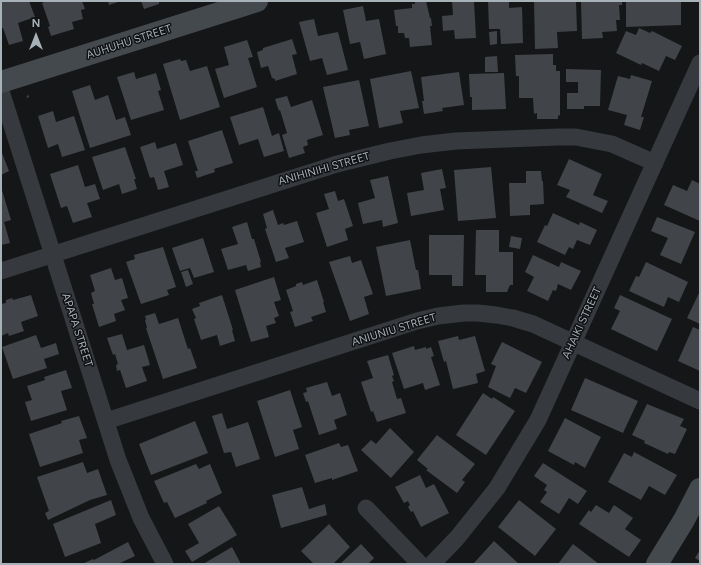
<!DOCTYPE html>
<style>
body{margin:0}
#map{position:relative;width:701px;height:565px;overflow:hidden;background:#151618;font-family:Figtree,sans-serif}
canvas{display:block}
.frame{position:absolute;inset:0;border:2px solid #a7b1b8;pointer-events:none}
.north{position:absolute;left:16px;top:16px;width:40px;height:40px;-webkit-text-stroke:3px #101113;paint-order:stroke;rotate:0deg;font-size:11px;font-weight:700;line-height:16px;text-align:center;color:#a7b1b8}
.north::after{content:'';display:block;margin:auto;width:14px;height:18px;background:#a7b1b8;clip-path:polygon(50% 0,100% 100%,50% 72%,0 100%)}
</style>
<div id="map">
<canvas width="701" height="565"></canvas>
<div class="frame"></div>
<div class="north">N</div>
</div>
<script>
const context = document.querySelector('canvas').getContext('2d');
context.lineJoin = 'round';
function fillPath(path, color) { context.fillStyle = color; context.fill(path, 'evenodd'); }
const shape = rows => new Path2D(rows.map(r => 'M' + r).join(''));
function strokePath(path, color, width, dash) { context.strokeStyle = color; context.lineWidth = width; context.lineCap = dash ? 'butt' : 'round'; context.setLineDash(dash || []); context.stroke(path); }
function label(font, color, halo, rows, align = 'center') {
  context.font = font + ' Figtree,sans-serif'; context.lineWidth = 3; context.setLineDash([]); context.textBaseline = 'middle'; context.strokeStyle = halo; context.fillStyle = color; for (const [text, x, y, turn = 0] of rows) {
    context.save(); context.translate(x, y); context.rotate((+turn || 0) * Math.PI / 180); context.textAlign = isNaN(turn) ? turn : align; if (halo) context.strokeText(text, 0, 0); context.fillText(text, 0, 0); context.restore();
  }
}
fillPath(shape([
 [1,1,29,1,35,17,18,23,23,41,9,45,3,28,2,28,1,26],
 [47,1,82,1,85,9,81,10,83,19,72,22,74,29,51,36,48,27,50,26,42,3],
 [108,1,121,1,109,5],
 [141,1,159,1,159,4,144,9],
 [415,1,426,1,430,18,431,18,432,26,430,26,432,45,410,47,409,38,405,38,404,33,398,33,398,26,396,26,394,10,412,8,412,4,415,4],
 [452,1,474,1,476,38,455,39,454,30,443,31,442,16,453,15],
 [488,1,509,1,509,8,522,7,523,43,501,44,500,29,489,29],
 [534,1,576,1,577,31,557,32,558,48,535,49],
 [581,1,622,1,622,5,619,5,620,20,616,20,617,31,602,32,603,38,582,39],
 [626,1,681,1,681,25,626,27],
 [363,6,366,21,379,19,386,54,364,59,360,42,350,44,343,10],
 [314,19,318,36,338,32,348,70,327,75,322,58,310,61,299,22],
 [639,28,650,33,652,31,682,46,675,60,666,56,659,71,642,63,641,65,616,53,626,31,636,35],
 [497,31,497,44,490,45,489,32],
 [292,39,297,54,292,55,297,74,275,81,275,79,272,78,268,66,261,68,257,52,263,50,263,48],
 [247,40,253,57,248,58,257,87,224,98,215,69,229,65,224,47],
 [553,54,553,65,556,65,556,71,560,71,560,115,558,116,558,119,537,119,537,113,534,114,533,98,519,98,519,76,516,76,515,55],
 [497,56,498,72,485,72,485,57],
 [180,59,181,61,186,60,190,71,207,66,220,107,180,120,163,64],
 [566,69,601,70,600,106,584,106,584,109,567,109,567,93,578,93,578,82,566,82],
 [411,71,419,108,400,111,403,123,379,128,370,79],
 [134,72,136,79,156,73,161,90,158,91,164,110,131,120,117,77],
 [459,72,464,105,442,108,443,111,424,114,422,101,424,101,421,77],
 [504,73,506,109,472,110,472,97,470,97,469,74],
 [631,75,652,81,641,117,644,117,640,130,624,125,627,115,608,110,618,76,630,79],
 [359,80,369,126,349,130,350,135,335,138,323,87],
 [90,85,95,100,108,95,116,120,125,117,131,135,90,148,72,91],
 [287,96,291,107,312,100,323,135,307,140,308,145,303,147,305,153,289,158,282,135,287,133,280,110,279,111,275,99],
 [263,107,272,136,279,133,284,151,264,157,258,139,239,145,230,117],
 [53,111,56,122,74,116,85,150,62,157,58,144,48,148,38,116],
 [222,130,233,163,214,169,215,172,197,178,195,171,198,171,188,141],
 [155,142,157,149,176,143,183,165,164,171,169,187,158,190,154,177,150,178,140,147],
 [125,147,136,179,134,179,137,189,122,194,119,184,103,190,92,157],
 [1,153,2,153,9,171,1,175],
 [569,159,602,174,593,195,608,201,602,213,566,197,570,190,557,185],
 [78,165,85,187,95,184,100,199,87,203,92,217,73,223,67,206,61,208,50,174],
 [491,167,496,218,458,221,454,170],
 [442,169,446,188,440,189,444,210,411,216,407,193,424,190,421,173],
 [526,171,541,171,542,181,543,181,544,204,530,205,530,215,510,216,509,183,526,183],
 [388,176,398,223,383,227,382,220,363,224,358,203,375,198,370,180],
 [692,180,700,184,700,221,664,205,673,185,687,191],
 [1,187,11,220,4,222,10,243,1,245],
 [335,191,338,201,344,199,353,226,345,229,348,240,327,247,316,213,329,209,324,194],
 [273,210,278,225,283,223,284,225,297,221,304,242,285,248,289,258,276,262,265,229,267,228,263,214],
 [553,213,579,225,580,222,597,230,590,245,577,240,573,249,569,247,565,255,537,242,545,225,547,226],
 [657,217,695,232,681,264,660,255,668,238,651,231],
 [247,222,252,239,254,239,261,262,260,262,261,267,248,271,246,265,228,270,221,249,238,244,232,227],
 [476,230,499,230,499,252,513,252,513,285,510,285,507,292,486,292,486,275,475,275],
 [429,235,464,235,463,286,452,286,452,275,429,275],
 [511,236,522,238,520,249,509,247],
 [203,238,214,272,194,278,190,268,180,271,172,248],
 [410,240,416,270,418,270,421,289,386,296,376,247],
 [163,247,176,287,167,290,169,295,141,304,126,262,135,259,134,255],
 [533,255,559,267,561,262,581,271,571,290,558,284,556,291,553,290,548,301,527,291,534,277,525,272],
 [350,256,352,263,361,260,373,294,364,297,369,314,350,321,329,262],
 [646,262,688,282,679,302,668,297,664,307,629,291,636,276,639,277],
 [111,268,115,280,122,278,128,298,121,300,125,310,114,314,116,321,99,327,92,304,94,304,91,293,95,291,90,275],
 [188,270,193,284,186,287,181,272],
 [274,277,281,300,274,302,279,316,274,318,276,323,266,326,269,337,251,342,235,290],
 [317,280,324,302,323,302,326,312,311,317,313,321,295,327,290,312,293,311,286,290,296,286,296,284,302,282,303,285],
 [700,291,700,324,687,318],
 [31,295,38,316,21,322,24,331,9,336,8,333,1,336,1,304,6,303,6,300,12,298,13,300],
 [222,295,233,330,232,330,235,341,220,346,217,335,201,340,194,319,196,318,192,309,200,306,199,303],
 [620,295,672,319,657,351,611,329,620,311,614,308],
 [155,313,159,324,178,318,188,349,190,348,197,368,163,379,146,328,147,328,145,320,146,320,145,316],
 [693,327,700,330,700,371,678,361],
 [122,334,127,350,144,345,150,365,142,367,147,381,126,388,120,370,117,371,116,365,118,364,115,354,113,355,107,338],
 [36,335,41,348,56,343,59,354,44,359,47,368,13,379,2,347],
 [458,336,459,340,475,336,485,371,476,374,478,383,453,389,446,361,444,362,438,341],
 [502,342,542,362,526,393,515,388,510,398,488,387,496,366,491,364],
 [414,346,415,350,426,347,426,349,431,347,434,356,431,357,440,385,425,390,423,383,404,389,392,353],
 [388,355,394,375,392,376,394,381,392,382,397,399,401,398,406,413,377,422,373,411,371,412,361,382,373,378,367,361],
 [66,370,72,388,61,391,67,410,31,421,25,402,32,400,27,386,45,380,44,377],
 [585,378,638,401,623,433,571,410],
 [327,382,332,396,340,393,347,415,334,420,337,429,319,435,308,401,306,402,303,393,307,392,306,388],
 [290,390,302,427,293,430,299,449,275,457,257,401],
 [483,393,492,399,493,397,515,411,486,455,456,435],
 [647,404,684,419,680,426,687,429,675,454,669,452,668,454,644,443,645,441,632,435],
 [222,413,227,429,248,422,260,459,236,467,231,452,224,453,212,416],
 [79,416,87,438,79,440,83,453,40,467,29,434,62,423,61,421],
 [565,418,601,437,585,468,575,462,574,465,548,451],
 [195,421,208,453,151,475,139,444],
 [390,428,414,452,391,478,361,450,371,440,376,444],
 [437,435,475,464,462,480,465,482,457,493,426,470,428,469,417,460],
 [339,443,341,447,348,445,358,471,332,480,332,478,315,483,305,455],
 [634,452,677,475,665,495,649,486,641,500,608,482,624,453,632,457],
 [83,462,87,473,98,469,107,495,90,500,48,520,45,513,49,511,37,477],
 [543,463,587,491,578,504,569,498,559,514,540,502,547,492,544,490,547,485,534,476],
 [196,464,199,469,210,464,222,493,206,501,207,503,175,518,167,502,164,503,154,481],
 [420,475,426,488,434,484,449,513,421,527,413,511,411,512,408,507,410,505,408,501,404,503,395,487],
 [302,487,309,509,325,504,327,515,281,528,272,495],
 [111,500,116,515,95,524,101,543,65,557,53,524],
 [519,500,556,529,535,556,498,527],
 [596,505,609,513,614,505,633,518,625,529,641,540,629,557,579,524,589,510,591,512],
 [219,506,237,535,192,562,185,551,199,543,188,524],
 [329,524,350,547,333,564,314,564,301,551],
 [494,541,519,564,473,564],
 [128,542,135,556,118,564,82,564,93,559,94,560],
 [361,544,374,558,368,564,340,564],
 [573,544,599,564,558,564],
 [232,547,241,564,203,564],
 [700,550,700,561,695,558]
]), '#414448');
strokePath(shape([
 [27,96,30,98]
]), '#3c4044', 2.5, [2, 3]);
strokePath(shape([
 [1,91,118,460,141,518,165,564],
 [1,271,337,164,390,151,421,145,456,141,558,137,576,137,612,144,655,163],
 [106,421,417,321,438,316,464,313,478,313,496,315,513,318,533,324,700,401],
 [366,508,420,564],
 [432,564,457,538,497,488,538,420,700,63]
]), '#36393d', 17);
strokePath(shape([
 [1,82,257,1],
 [657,564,684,520,700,489]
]), '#44494d', 22);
label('11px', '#a7b1b8', '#101113', [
 ["AUHUHU STREET",129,42,-18],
 ["ANIHINIHI STREET",324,169,-16],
 ["AHAIKI STREET",582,323,-65],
 ["APAPA STREET",77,330,72],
 ["ANIUNIU STREET",394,330,-17]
]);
</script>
